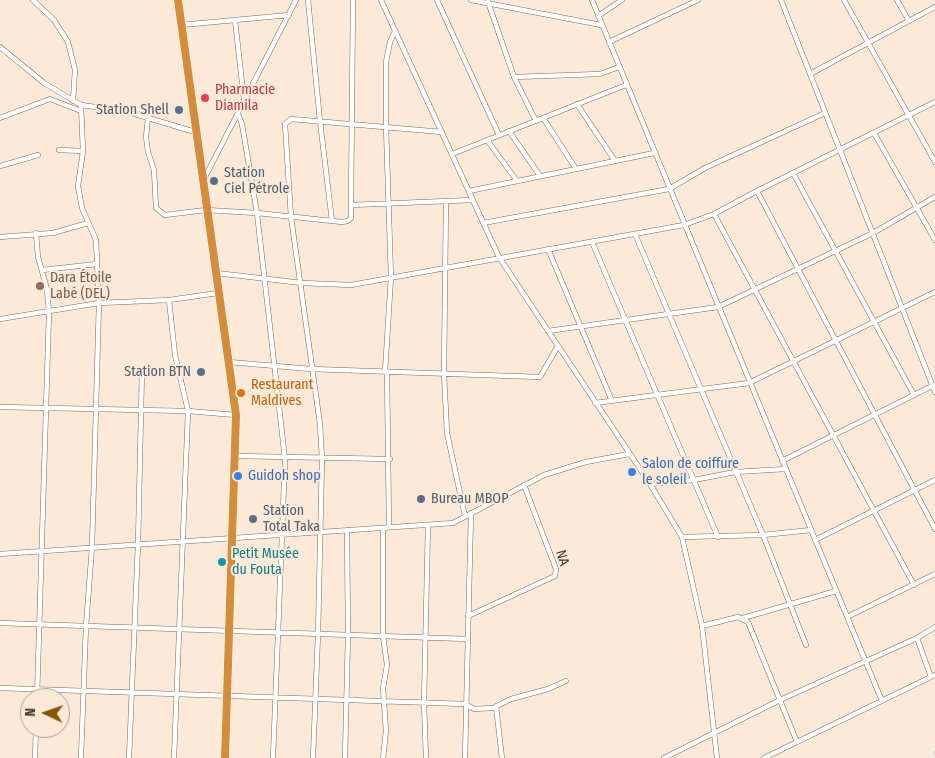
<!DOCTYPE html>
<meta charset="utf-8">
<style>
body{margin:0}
#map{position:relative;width:935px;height:758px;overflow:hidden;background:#fce9d8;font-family:"Fira Sans Condensed",sans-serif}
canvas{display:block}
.north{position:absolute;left:20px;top:688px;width:50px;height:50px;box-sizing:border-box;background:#fce9d8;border:1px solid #b0a194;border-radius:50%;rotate:273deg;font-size:14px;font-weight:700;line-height:20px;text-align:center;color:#3f362e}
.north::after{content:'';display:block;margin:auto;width:18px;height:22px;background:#850;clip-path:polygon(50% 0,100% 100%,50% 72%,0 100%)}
</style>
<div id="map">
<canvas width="935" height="758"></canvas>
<div class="north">N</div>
</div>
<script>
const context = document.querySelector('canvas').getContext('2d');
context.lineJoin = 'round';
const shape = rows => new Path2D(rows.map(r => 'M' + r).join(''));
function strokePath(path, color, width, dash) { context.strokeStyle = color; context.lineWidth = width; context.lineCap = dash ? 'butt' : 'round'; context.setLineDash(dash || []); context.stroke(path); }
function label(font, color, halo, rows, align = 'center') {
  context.font = font + ' "Fira Sans Condensed",sans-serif'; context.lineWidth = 4; context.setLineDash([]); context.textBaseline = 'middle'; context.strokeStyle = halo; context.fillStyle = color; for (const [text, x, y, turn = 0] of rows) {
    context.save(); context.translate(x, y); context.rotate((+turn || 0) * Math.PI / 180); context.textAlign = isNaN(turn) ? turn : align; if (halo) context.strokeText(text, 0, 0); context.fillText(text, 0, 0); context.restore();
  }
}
strokePath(shape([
 [935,751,935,755]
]), '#71c0c0', 1);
const street = shape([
 [33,0,54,20,68,42,75,70,73,101],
 [308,0,320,121,332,221],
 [381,0,499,257,650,484,682,537,702,626,717,758],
 [437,0,499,135],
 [471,0,601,25],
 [592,0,882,701],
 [781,0,935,392],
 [844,0,935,162],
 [897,0,909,21],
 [488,2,514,77,536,121],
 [598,16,622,0],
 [235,20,244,100],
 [181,25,289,15],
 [609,42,698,0],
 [0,47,44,83,81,105,125,111,195,132],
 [810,74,935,7],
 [514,77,600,74,619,67],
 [577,104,615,161],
 [81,105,83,151,78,186,82,208,96,240,99,303,92,547,86,626,81,758],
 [238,114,242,124,257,213,285,459,273,758],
 [0,118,50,99,81,111],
 [148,118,146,137,148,152,154,170,156,208,165,215,206,210,257,213,342,222,348,221,351,218,351,205,473,200],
 [543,118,576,169],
 [509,131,540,176],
 [874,133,935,240],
 [487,140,517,181],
 [59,150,83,151],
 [452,154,626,85],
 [0,166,38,155],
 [793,173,914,395],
 [204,179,296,0],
 [469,191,654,153],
 [757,191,935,529],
 [446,201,444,374,447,433,465,516],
 [351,205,353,0],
 [714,214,914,585],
 [483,223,669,189,705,168,825,113],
 [36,233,38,257,47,289,49,313,37,698],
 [635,234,763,535,806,645],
 [0,237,53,233,88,223],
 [592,242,718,537],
 [548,249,612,401],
 [42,270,97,264],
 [216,273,302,283,351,285,684,225,714,214,757,191,935,102],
 [169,300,175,355,188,411,174,758],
 [0,319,99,303,169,300,218,293],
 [548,331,718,307,873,233,935,197],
 [229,362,311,369,540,377,558,346],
 [385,372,391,277,386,127,386,62,390,42,395,31],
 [387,372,389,527],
 [595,403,749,383,935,292],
 [0,407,188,411,236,415],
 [236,456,390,459],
 [782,461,934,385],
 [650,484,694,480,735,472,785,469],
 [383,528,383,636,387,665,383,688,386,731,383,758],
 [682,537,763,535,811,530],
 [815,540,935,480],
 [0,554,453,523,544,475,586,462,629,454],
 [468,616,555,576,556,569,524,485],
 [847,617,935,574],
 [743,618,836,591],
 [0,623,468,639],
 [702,626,738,617,748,622,797,742],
 [917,638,931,677],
 [0,688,465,704,474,709,493,708,511,699,548,689,566,681],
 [496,706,502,758],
 [35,758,36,728],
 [129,758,138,544,142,370],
 [313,758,318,634,322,459,320,424,291,217,285,124,291,119,442,132],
 [345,758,348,635,347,530],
 [426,758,424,703,428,525],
 [465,758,471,513],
 [664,758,780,700,917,638,935,627],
 [764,758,935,675]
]);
const highway = shape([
 [178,0,236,415,225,758]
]);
strokePath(street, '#7e6957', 5.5);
strokePath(highway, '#fff', 9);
strokePath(street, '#fff', 4.5);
strokePath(highway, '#d48e3b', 8);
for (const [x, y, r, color] of [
 [205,98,5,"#e0444e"],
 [179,110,5,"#5c6f8a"],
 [214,181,5,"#5c6f8a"],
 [40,286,5,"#8d6e63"],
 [201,372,5,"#5c6f8a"],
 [241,393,5,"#e8710a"],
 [632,472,5,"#3f7fe0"],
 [238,476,5,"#3f7fe0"],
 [421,499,5,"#5c6f8a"],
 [253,519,5,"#5c6f8a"],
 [222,562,5,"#0f9aa8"]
]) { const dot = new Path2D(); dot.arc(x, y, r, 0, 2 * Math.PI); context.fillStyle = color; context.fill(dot); strokePath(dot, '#fce9d8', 2); }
label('14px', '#be3a42', '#fce9d8', [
 ["Pharmacie",215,90],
 ["Diamila",215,106]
], 'left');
label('14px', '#4e5e75', '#fce9d8', [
 ["Station Shell",169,110,"right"],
 ["Station",224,173],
 ["Ciel Pétrole",224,189],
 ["Station BTN",191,372,"right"],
 ["Bureau MBOP",431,499],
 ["Station",263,511],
 ["Total Taka",263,527]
], 'left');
label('14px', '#785e54', '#fce9d8', [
 ["Dara Étoile",50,278],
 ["Labé (DEL)",50,294]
], 'left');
label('14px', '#c56008', '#fce9d8', [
 ["Restaurant",251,385],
 ["Maldives",251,401]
], 'left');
label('14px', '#366cbe', '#fce9d8', [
 ["Salon de coiffure",642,464],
 ["le soleil",642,480],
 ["Guidoh shop",248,476]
], 'left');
label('14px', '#0d838f', '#fce9d8', [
 ["Petit Musée",232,554],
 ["du Fouta",232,570]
], 'left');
label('14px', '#3f362e', '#fce9d8', [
 ["NA",562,558,74]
]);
</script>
